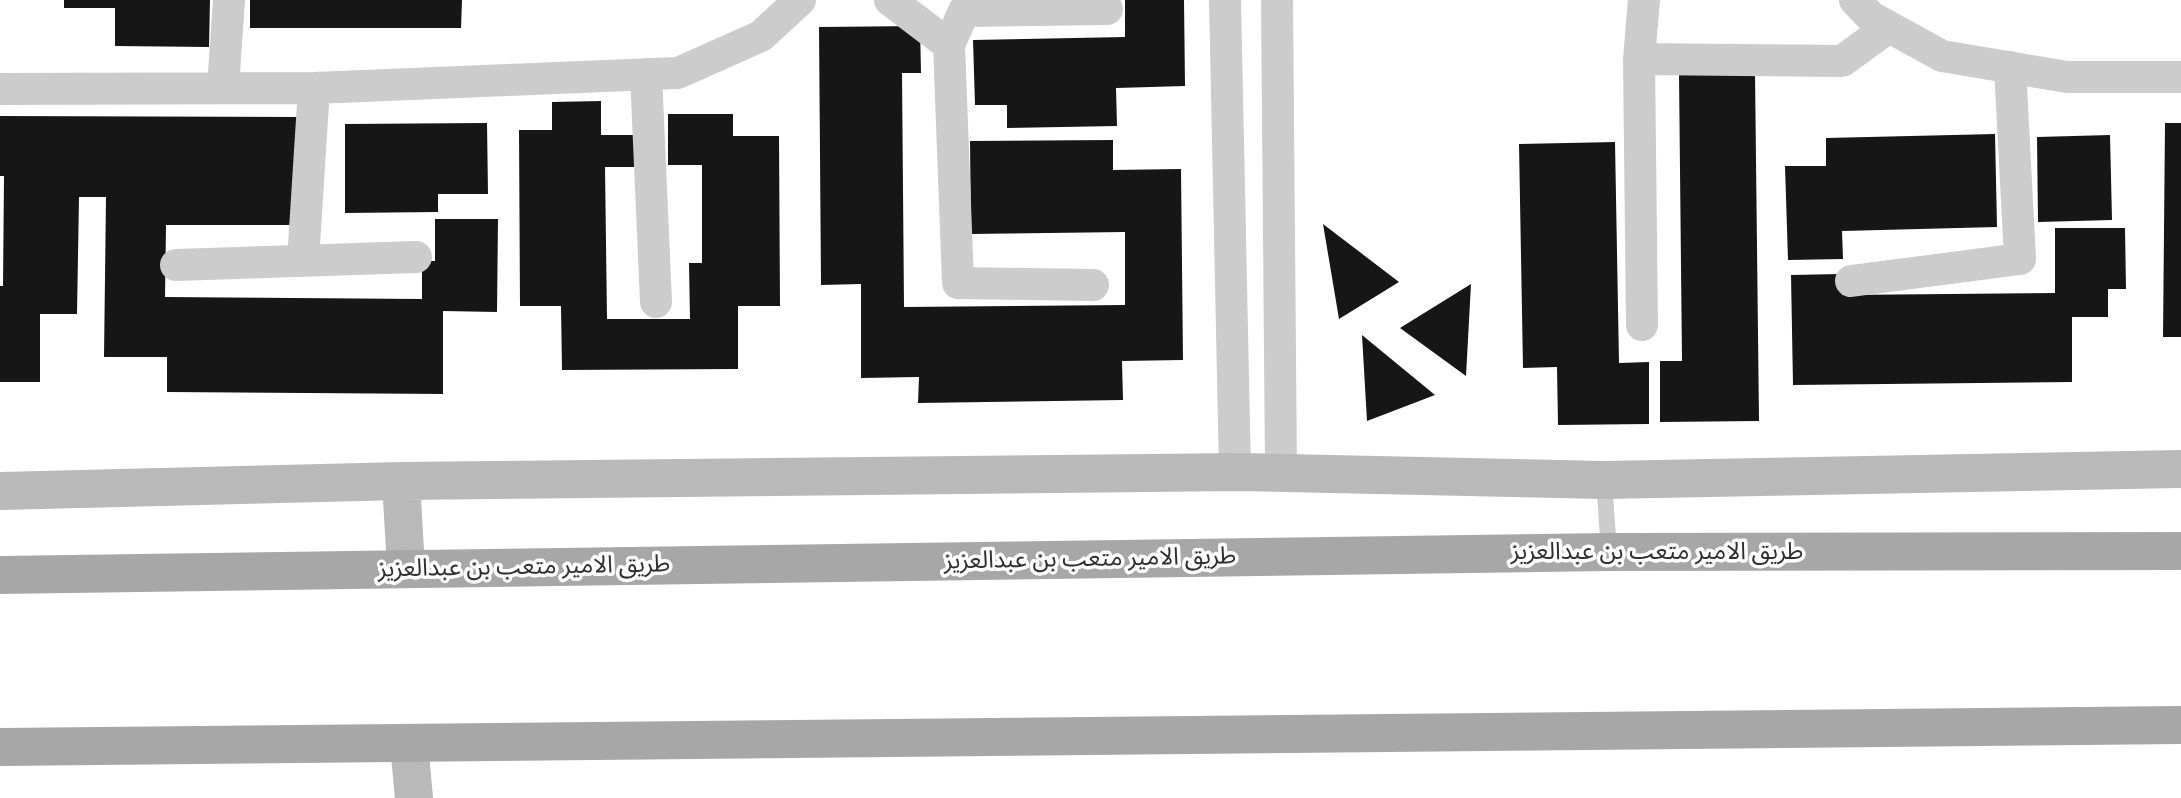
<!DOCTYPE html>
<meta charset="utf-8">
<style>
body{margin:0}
canvas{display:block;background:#fff}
</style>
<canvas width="2181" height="798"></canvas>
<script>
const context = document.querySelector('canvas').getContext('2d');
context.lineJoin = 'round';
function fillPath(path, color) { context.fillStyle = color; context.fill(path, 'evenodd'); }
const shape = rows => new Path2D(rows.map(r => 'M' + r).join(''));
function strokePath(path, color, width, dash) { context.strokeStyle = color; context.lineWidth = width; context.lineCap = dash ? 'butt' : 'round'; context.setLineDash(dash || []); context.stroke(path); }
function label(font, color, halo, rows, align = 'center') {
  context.font = font + ' Karla,"Noto Sans Arabic",sans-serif'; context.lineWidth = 7; context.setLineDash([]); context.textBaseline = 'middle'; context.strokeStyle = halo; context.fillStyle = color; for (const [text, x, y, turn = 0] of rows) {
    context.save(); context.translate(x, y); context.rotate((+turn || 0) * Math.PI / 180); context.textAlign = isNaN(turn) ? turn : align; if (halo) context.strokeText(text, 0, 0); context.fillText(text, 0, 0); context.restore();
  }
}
fillPath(shape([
 [64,0,210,0,209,47,115,46,115,8,64,8],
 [250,0,462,0,461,28,250,28],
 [1125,0,1184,0,1185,86,1116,88,1117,126,1007,128,1007,105,975,105,973,40,1125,37],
 [920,26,921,73,902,73,904,307,1125,305,1125,232,971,234,970,141,1113,140,1113,170,1181,169,1183,360,1122,361,1123,400,918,403,919,377,861,378,861,284,821,285,819,27],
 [1755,73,1759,421,1660,422,1660,361,1682,361,1679,74],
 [601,101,601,135,634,135,634,167,605,167,607,319,690,319,689,263,702,263,702,165,668,165,668,114,733,114,733,136,779,136,780,306,738,306,738,369,562,370,561,306,520,306,519,130,552,130,552,102],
 [0,116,300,117,300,225,166,225,165,297,422,299,422,261,435,261,435,219,498,219,497,312,443,311,443,394,167,392,167,357,104,357,106,197,79,197,77,314,40,314,40,382,0,382,0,286,3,286,4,176,0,176],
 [487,123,488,194,438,194,438,212,345,213,345,124],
 [2165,123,2181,123,2181,337,2163,337],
 [1995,134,1997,227,1842,231,1843,259,1788,260,1785,166,1826,166,1826,138],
 [2110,135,2112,220,2038,222,2037,137],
 [1615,142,1619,363,1649,362,1649,424,1558,425,1557,367,1523,368,1519,144],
 [1323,224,1399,282,1339,319],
 [2055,228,2125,228,2126,289,2108,289,2108,317,2072,317,2072,382,1793,385,1791,275,1841,274,1842,295,2055,293],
 [1471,284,1466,376,1400,328],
 [1362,335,1435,395,1367,421]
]), '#161616');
strokePath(shape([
 [1604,480,1609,552]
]), '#ccc', 16);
strokePath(shape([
 [890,0,949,45,958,283,1093,285],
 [1225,0,1235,472],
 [1277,0,1281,471],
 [1855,0,1871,17,1942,56,2067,77,2181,77],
 [949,45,964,11,1107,9],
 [1639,59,1842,61,1889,27],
 [646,74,656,302],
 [223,88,229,0],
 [0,89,314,88,678,73,761,36,800,0],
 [303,261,314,88],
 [176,265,416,257],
 [1851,281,2020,259,2010,67],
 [1642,325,1639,59,1644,0]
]), '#ccc', 32);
strokePath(shape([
 [401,481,406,568],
 [0,491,401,481,1241,472,1604,480,2181,469],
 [409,744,414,798]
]), '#b9b9b9', 38);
strokePath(shape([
 [0,575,1609,552,2181,551],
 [0,747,2181,725]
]), '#a7a7a7', 38);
label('24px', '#2f2f2f', '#fff', [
 ["طريق الامير متعب بن عبدالعزيز",1657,552],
 ["طريق الامير متعب بن عبدالعزيز",1090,559,-1],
 ["طريق الامير متعب بن عبدالعزيز",524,567,-1]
]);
</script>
